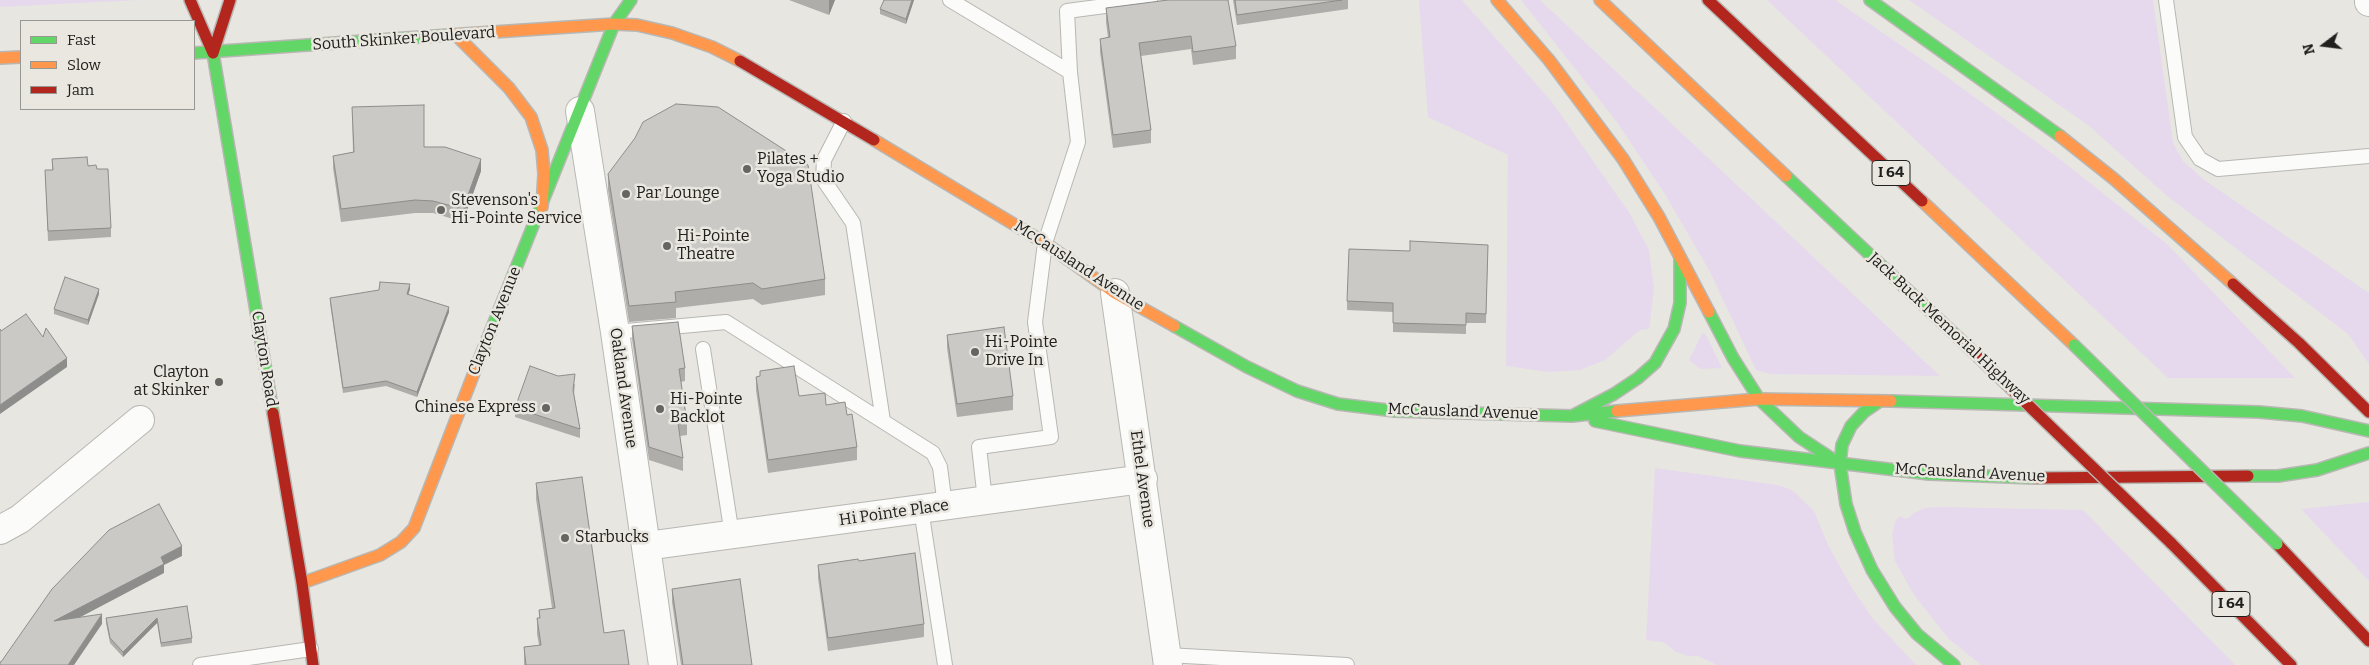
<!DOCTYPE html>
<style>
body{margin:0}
#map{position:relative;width:2369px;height:665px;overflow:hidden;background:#e7e6e1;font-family:Bitter,serif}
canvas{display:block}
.legend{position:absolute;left:20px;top:20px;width:175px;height:90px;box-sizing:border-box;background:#e9e7df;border:1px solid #999792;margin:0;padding:6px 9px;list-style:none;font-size:15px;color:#21201e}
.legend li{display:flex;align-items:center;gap:10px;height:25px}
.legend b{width:25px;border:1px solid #999792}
.north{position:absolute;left:2299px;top:20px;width:50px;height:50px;-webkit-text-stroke:4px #e9e7df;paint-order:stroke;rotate:255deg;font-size:14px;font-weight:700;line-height:20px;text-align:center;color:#21201e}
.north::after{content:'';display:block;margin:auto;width:18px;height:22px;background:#21201e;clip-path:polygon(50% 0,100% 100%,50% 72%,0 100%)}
</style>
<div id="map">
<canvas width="2369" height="665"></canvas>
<ul class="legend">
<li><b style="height:6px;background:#63d668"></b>Fast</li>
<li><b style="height:6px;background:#ff974d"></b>Slow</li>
<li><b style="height:6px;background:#b3261e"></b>Jam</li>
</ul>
<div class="north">N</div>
</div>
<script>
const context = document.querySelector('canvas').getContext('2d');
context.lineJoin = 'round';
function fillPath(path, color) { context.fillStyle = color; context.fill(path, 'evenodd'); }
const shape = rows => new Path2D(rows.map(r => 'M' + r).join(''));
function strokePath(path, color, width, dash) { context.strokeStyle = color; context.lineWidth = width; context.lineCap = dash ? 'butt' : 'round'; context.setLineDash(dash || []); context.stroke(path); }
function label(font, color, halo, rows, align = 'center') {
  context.font = font + ' Bitter,serif'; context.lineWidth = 5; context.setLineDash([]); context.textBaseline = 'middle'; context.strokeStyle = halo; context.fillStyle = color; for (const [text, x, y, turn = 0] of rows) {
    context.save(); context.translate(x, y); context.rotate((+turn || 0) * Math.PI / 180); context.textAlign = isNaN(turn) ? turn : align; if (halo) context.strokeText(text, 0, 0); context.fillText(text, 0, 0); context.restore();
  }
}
fillPath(shape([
 [0,0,139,0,0,7],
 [1419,0,1462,0,1552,102,1630,214,1649,250,1654,288,1649,329,1640,330,1605,360,1580,370,1549,372,1506,366,1508,155,1428,117],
 [1521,0,1540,0,1940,376,1770,374,1756,370,1710,272,1666,196,1617,122],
 [1767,0,1835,0,1940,72,2061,160,2167,244,2295,378,2168,378],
 [1909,0,2153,0,2173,143,2183,161,2203,179,2369,293,2369,364,2348,334,2166,195,2088,125],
 [1705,333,1722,368,1700,369,1689,360,1702,334],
 [1655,468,1777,485,1792,490,1814,511,1828,545,1852,588,1873,619,1916,665,1717,665,1698,656,1688,656,1676,652,1663,642,1646,640],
 [2369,502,2369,581,2301,509],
 [1940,507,2083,510,2235,665,1981,665,1949,639,1914,595,1895,561,1892,535,1895,522,1899,516,1907,519,1914,513,1925,508]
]), '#e6d9ed');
const lane = shape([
 [950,0,1070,72],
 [2166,0,2185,137,2200,159,2218,169,2369,156],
 [844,121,824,160,823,179,853,223,883,421],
 [615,332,726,322,933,453,940,467,945,506],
 [703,349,732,535],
 [985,500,979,447,1051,437,1035,322,1045,243,1078,142,1070,72,1067,11,1150,0],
 [921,509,945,665],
 [1167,655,1347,665],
 [200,665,311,649]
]);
const street = shape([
 [2369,0,2369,2],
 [580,111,615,332,663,665],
 [1115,293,1168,665],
 [0,530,20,519,140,420],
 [646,546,1143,479]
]);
const fast = shape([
 [1870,0,2060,136],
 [194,53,449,35],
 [213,53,273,413],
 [1786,176,1965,344],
 [1709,312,1733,358,1759,399,1799,437,1840,464],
 [1174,326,1247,367,1297,391,1338,404,1395,411,1572,416,1617,411],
 [477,365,614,24,631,0],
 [1880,401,1864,412,1851,426,1842,445,1840,464,1846,504,1855,532,1872,570,1895,607,1917,634,1954,665],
 [1891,401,2259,412,2302,416,2369,431],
 [1572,416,1614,394,1638,378,1655,363,1674,329,1680,303,1680,258],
 [1595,421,1740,451,1929,474,2035,478],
 [2248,476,2278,476,2317,470,2369,453]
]);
const slow = shape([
 [1497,0,1549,60,1623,159,1659,217,1709,312],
 [1600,0,1786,176],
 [449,35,614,24,637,25,672,33,712,47,740,61],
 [456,35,509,88,531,117,542,150,544,174,542,207],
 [0,58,21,57],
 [2060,136,2114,179,2233,284],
 [874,140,1045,243,1115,293,1174,326],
 [1922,201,2074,345],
 [1617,411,1759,399,1891,401],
 [302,583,380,555,401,542,414,528,477,365]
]);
const jam = shape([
 [190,0,213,53],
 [1708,0,1922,201],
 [213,53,230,0],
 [740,61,874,140],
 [2233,284,2299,343,2369,412],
 [273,413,302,583,313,665],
 [2035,478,2248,476],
 [2171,543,2291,665],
 [2277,544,2369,641]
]);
strokePath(lane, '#b8b7b3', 16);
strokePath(street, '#b8b7b3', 30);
strokePath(fast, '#b8b7b3', 14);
strokePath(slow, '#b8b7b3', 14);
strokePath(jam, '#b8b7b3', 14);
strokePath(lane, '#fbfbfa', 14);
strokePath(street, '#fbfbfa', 28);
strokePath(fast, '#63d668', 11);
strokePath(slow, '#ff974d', 11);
strokePath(jam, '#b3261e', 11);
const fastBridge = shape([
 [2074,345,2277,544]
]);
const jamBridge = shape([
 [1965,344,2171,543]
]);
strokePath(fastBridge, '#b8b7b3', 14, []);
strokePath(jamBridge, '#b8b7b3', 14, []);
strokePath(fastBridge, '#63d668', 11);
strokePath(jamBridge, '#b3261e', 11);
fillPath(shape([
 [789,0,835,0,829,15],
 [914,0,906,24,880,14,880,9],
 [1233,0,1348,0,1348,9,1237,25],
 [1106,8,1236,46,1236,59,1193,65,1191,49,1141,56,1151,130,1151,143,1113,148,1100,52,1100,39,1108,38,1106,22],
 [352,107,424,147,481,171,463,222,433,213,415,213,341,222,333,168,333,156,353,152],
 [52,159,88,166,111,228,111,237,48,241,45,170,52,170],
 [608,174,825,279,825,295,762,305,753,299,676,308,676,318,629,322,608,190],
 [1488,245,1486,323,1466,323,1466,334,1393,332,1393,312,1347,310,1347,301,1410,251],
 [410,289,408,294,449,312,417,397,386,386,343,393,330,303,330,298],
 [99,294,88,325,54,314,54,309],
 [632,326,685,368,685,381,681,382,687,422,687,435,680,436,683,458,683,471,649,460,632,339],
 [947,335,1013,396,1013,410,957,417,947,348],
 [760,371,799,396,826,405,847,415,857,447,857,460,768,473,756,390,756,377,760,376],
 [575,384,574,394,580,429,580,438,515,417,515,408],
 [536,483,604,633,629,665,524,665,524,647,539,645,537,634,537,618,539,618,539,610,552,608,536,499],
 [859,561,924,624,924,637,828,651,818,578,818,565],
 [672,589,752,665,681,665,672,602],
 [187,606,192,638,192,643,161,647,157,623,123,657,110,643,106,623,106,618]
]), '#aeadaa');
fillPath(shape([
 [829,0,835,0,829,15],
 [912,0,914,0,906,24,906,19],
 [481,159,481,171,463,222,463,209],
 [410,284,410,289,407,299,407,294],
 [99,289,99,294,88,325,88,320],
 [449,307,449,312,417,397,417,392],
 [67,358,67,367,0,414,0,405],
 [182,546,182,556,164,565,164,573,54,631,54,621,161,557],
 [102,614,102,624,74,665,68,665],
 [157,618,157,623,123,657,123,652]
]), '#8d8d8b');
const building = shape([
 [884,0,912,0,906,19,880,9,884,0],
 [1168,0,1228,0,1236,46,1193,52,1191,36,1139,43,1151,130,1113,135,1100,39,1110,37,1106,8,1168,0],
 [1235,0,1342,0,1237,15,1235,0],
 [676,104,718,107,808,165,825,279,762,289,753,283,675,292,676,302,629,306,608,174,635,138,643,122,676,104],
 [424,105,424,147,445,147,481,159,463,209,433,201,415,200,341,209,333,156,354,152,352,107,424,105],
 [87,157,88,166,96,165,97,169,108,169,111,228,48,231,45,170,53,170,52,159,87,157],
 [1410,241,1488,245,1486,314,1466,313,1466,325,1393,323,1393,303,1347,301,1349,249,1410,251,1410,241],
 [65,277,99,289,88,320,54,309,65,277],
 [380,282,410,284,407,294,449,307,417,392,386,381,343,388,330,298,379,290,380,282],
 [26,314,43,337,46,328,67,358,0,405,0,329,1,331,26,314],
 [678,322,685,368,679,369,687,422,678,423,683,458,649,447,632,326,678,322],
 [1004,327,1013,396,957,404,947,335,1004,327],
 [530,366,558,376,575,374,573,390,580,429,515,408,530,366],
 [794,366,799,396,825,393,826,405,845,402,847,415,852,414,857,447,768,460,756,377,760,376,760,371,794,366],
 [582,477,604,633,624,630,629,665,526,665,524,647,541,645,537,618,540,618,539,610,555,608,536,483,582,477],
 [159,504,182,546,161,557,164,564,54,621,102,614,68,665,0,665,0,662,1,662,52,589,109,530,159,504],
 [915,553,924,624,828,638,818,565,858,559,859,561,915,553],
 [740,579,752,665,683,665,672,589,740,579],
 [187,606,192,638,161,643,157,618,123,652,110,638,106,618,187,606]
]);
fillPath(building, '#cac9c6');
strokePath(building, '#8d8d8b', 1);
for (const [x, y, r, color] of [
 [747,169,5,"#666562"],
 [626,194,5,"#666562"],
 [441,210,5,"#666562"],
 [667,246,5,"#666562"],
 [975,352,5,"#666562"],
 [219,382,5,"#666562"],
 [546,408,5,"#666562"],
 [660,409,5,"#666562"],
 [565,538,5,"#666562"]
]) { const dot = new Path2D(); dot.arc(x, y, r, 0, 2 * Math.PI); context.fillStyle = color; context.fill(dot); strokePath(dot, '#e9e7df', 2); }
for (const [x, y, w] of [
 [1891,173,38],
 [2231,604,38]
]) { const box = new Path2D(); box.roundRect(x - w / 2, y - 12.5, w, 25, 4); context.fillStyle = '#e9e7df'; context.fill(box); strokePath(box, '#21201e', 1); }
label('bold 15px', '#21201e', null, [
 ["I 64",1891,173],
 ["I 64",2231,604]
]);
label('16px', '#21201e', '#e9e7df', [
 ["South Skinker Boulevard",404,39,-4],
 ["McCausland Avenue",1079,266,33],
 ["Clayton Avenue",495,321,-68],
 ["Jack Buck Memorial Highway",1949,329,43],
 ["Clayton Road",264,359,81],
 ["Oakland Avenue",623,388,82],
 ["McCausland Avenue",1463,412,2],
 ["McCausland Avenue",1970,473,3],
 ["Ethel Avenue",1142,479,82],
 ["Hi Pointe Place",894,513,-8]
]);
label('16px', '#21201e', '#e9e7df', [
 ["Pilates +",757,160],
 ["Yoga Studio",757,178],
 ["Par Lounge",636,194],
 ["Stevenson's",451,201],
 ["Hi-Pointe Service",451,219],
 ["Hi-Pointe",677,237],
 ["Theatre",677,255],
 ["Hi-Pointe",985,343],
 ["Drive In",985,361],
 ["Clayton",209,373,"right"],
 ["at Skinker",209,391,"right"],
 ["Hi-Pointe",670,400],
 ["Backlot",670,418],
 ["Chinese Express",536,408,"right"],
 ["Starbucks",575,538]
], 'left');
</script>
